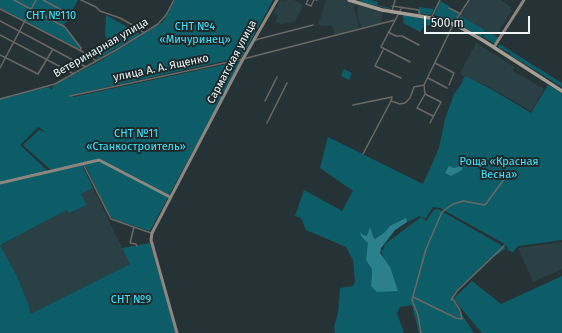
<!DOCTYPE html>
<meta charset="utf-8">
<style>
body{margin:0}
#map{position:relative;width:562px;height:333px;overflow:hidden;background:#253336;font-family:"Fira Sans",sans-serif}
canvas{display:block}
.scale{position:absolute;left:424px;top:16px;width:106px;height:18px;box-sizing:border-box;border:2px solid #ecf4f6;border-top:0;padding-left:5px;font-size:12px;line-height:14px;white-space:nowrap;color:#ecf4f6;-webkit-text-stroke:3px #1c292b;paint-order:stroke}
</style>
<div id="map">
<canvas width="562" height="333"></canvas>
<div class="scale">500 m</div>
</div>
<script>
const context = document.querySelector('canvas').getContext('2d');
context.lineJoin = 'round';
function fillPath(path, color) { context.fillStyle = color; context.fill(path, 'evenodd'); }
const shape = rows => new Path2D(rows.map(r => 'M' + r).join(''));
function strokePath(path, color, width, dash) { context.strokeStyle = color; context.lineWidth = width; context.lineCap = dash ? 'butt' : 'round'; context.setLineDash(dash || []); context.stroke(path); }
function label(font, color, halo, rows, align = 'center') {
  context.font = font + ' "Fira Sans",sans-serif'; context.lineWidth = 4; context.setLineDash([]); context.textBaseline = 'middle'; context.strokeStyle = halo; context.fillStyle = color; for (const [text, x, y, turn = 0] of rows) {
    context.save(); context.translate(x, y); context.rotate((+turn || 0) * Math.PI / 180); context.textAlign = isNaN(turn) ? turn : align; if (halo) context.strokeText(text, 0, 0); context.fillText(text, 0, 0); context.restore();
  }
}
fillPath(shape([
 [280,0,285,1,286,0,294,0,302,4,302,8,294,22,281,24,275,22,278,15,274,13],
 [326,0,344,0,356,4,354,8,359,28,335,35,332,25,323,26,318,25],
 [470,0,501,0,511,7,510,9,512,10,496,36,461,16],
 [358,5,383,12,381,23,361,27,357,14],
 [476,43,515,67,513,71,544,89,531,111,486,85,464,77,460,73],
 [93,188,130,264,30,314,29,306,17,276,0,245,67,210,69,213,87,205,81,194],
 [562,242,562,269,533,282,518,248]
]), '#2a4044');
fillPath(shape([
 [0,0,78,0,64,25,80,48,79,49,0,8],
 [175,0,273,0,242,57,71,95,73,97,241,61,150,231,113,219,108,213,84,163,51,170,23,145,39,130,46,132,38,127,20,145,48,171,6,182,82,165,93,188,81,194,87,205,69,213,67,210,0,245,17,276,29,306,30,314,130,264,122,248,150,243,176,333,0,333,0,98,49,87,52,90,53,86,100,61,163,22],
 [359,0,370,0,378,2,377,5,390,8,390,9,365,3],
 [440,1,449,6,449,8,459,14,455,21,434,15],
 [419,7,434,9,431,15,418,13],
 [106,15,140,34,96,60,107,38,105,36],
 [404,15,427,19,445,22,445,24,444,25,431,23,439,25,438,27,426,25,428,22,426,24,420,24,425,25,420,32,403,23,403,22,405,22,403,21,404,18,402,17],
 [461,16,485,30,481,37,456,22],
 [486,31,499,38,495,44,483,37],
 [498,45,501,45,562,83,562,87,510,55,510,53,499,48],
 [344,69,352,73,349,80,341,76],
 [464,77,467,77,491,89,531,113,548,85,562,93,562,240,518,246,513,252,507,250,508,248,503,243,440,208,433,207,425,219,420,216,407,222,395,230,381,248,380,253,384,259,381,251,384,249,385,244,421,217,426,221,434,210,438,209,506,248,488,261,454,293,453,301,474,333,419,333,412,305,400,307,397,313,404,333,335,333,334,327,338,313,340,288,353,286,355,281,353,260,346,247,306,230,301,218,295,216,304,190,342,211,353,191,320,168,328,137,423,184,439,148,445,119,454,94,462,83],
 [562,276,562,333,482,333,454,300,455,297,472,281,501,304]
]), '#0d5d68');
fillPath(shape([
 [465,156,468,157,465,161,465,163,463,164,462,170,451,176,445,173,449,166,454,168,458,167],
 [406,218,407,222,395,230,381,248,380,253,390,267,398,291,377,292,371,286,372,276,372,269,366,260,368,243,361,236,360,232,363,235,367,236,370,227,373,237,375,239,384,233,390,226]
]), '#2a808d');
strokePath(shape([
 [14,0,65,27,81,48,80,51],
 [43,0,73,16],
 [81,0,96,7,100,11,120,18,138,28,144,33],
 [308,0,306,4,311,6,314,0],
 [316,0,317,0],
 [392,6,419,10,419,13,420,15],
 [402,7,381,47,410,62],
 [449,8,461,14],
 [0,9,89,55,96,61],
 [392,11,395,0],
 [432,16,440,0],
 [0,21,86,67],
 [454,23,469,0],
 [388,32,396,36,402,36,419,45],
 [0,35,74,74],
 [255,40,313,25],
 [383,50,375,66,401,78],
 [0,55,38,74,53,49],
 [435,63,454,73,449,85],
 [0,68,36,0],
 [428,78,447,88],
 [425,94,441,102,430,123],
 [70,96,243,59,395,20],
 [0,99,55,84,116,50,158,24,166,15,174,0],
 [265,101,277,77],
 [353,105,392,97,391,101],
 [433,116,417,108,425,94,424,85,453,25],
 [267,123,287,83],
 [363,154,391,101,400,104,405,103,410,98,414,87,424,85],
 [83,164,111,219,151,233],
 [134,227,130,243,136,244,137,246],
 [413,297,456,318,462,319,460,310,452,298],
 [451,300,457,291,504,246],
 [421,333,418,315,412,300,426,249,442,212,453,204,463,201,485,205,505,178]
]), '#6b6863', 1.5);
strokePath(shape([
 [494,47,524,0],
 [0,183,99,160,170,197],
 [177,333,151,240,152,233,243,59,277,0]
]), '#8c867f', 3);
strokePath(shape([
 [349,0,382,10,437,19,456,25,484,41,562,91]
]), '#a59e94', 3.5);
label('11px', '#42e5fd', '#1c292b', [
 ["СНТ №110",51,16],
 ["СНТ №4",195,27],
 ["«Мичуринец»",195,40],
 ["СНТ №11",136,134],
 ["«Станкостроитель»",136,147],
 ["Роща «Красная",499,162],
 ["Весна»",499,175],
 ["СНТ №9",131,300]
]);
label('11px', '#ecf4f6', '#1c292b', [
 ["Ветеринарная улица",101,48,-30],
 ["Сарматская улица",232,62,-62],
 ["улица А. А. Ященко",161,68,-12]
]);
</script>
